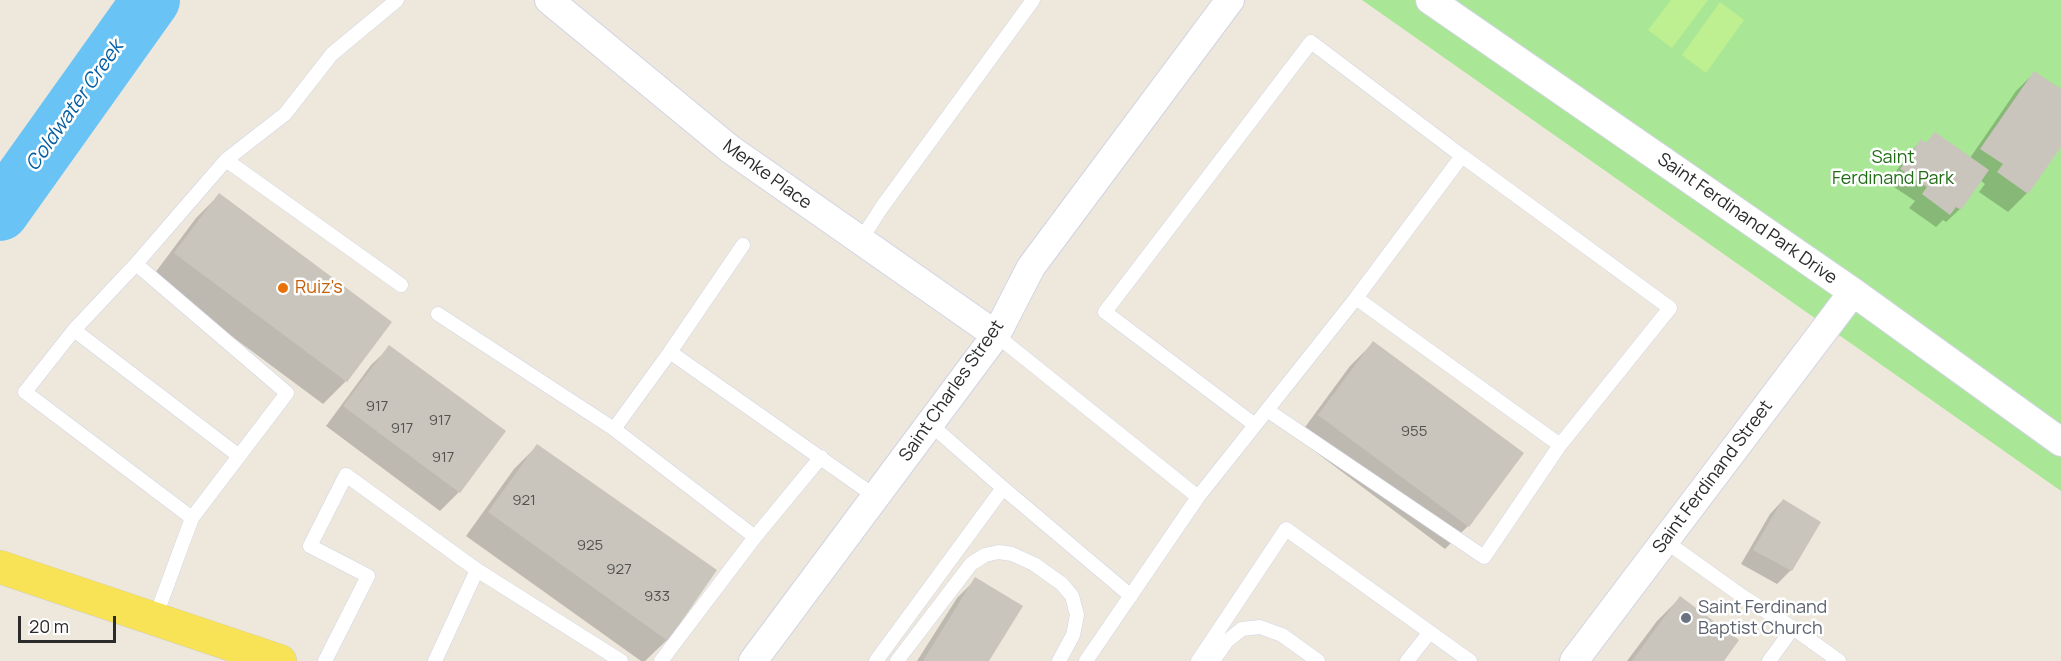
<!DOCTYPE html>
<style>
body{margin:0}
#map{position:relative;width:2061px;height:661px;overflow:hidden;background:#eee8dc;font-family:Manrope,sans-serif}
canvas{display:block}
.scale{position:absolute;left:18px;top:616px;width:98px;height:27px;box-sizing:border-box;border:3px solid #2b2b2b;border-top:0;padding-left:8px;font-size:18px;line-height:21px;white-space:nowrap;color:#2b2b2b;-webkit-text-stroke:4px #fff;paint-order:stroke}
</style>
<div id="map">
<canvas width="2061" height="661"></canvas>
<div class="scale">20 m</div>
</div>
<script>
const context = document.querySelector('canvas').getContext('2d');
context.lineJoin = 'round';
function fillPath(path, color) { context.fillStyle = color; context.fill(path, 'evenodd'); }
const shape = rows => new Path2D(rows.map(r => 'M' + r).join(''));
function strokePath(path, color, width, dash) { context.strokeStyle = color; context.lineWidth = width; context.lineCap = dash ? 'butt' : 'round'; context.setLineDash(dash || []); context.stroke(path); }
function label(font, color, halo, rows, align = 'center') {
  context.font = font + ' Manrope,sans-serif'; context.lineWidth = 5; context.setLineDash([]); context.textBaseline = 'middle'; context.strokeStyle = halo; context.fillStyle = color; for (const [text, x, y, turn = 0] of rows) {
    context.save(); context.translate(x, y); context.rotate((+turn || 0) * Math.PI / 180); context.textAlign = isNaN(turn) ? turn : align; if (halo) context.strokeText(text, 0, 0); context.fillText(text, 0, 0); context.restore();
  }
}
fillPath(shape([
 [1362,0,2061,0,2061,492,2061,491]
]), '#a9e796');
fillPath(shape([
 [1671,0,1708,0,1672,48,1648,30],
 [1720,2,1744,20,1706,73,1682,55]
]), '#beef91');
fillPath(shape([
 [2034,73,2061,91,2061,144,2027,193,2008,212,1979,192,1985,184,1980,180,1960,209,1946,222,1943,220,1936,227,1909,208,1915,201,1888,183,1908,154,1921,141,1925,144,1935,134,1970,158,2016,91],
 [219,195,346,381,323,404,152,277,196,218],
 [1373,343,1468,526,1445,549,1297,438,1350,366],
 [390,347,459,492,440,511,326,426,371,365],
 [537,446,667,640,645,661,641,661,466,536,514,469],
 [1783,500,1819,522,1791,570,1777,584,1741,564,1770,514],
 [976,579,987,661,917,661,957,598],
 [1680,598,1722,661,1627,661,1657,621]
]), '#0003');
strokePath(shape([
 [0,212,151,0]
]), '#69c3f5', 58);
fillPath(shape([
 [2034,71,2061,89,2061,147,2028,194,1997,172,2003,164,1980,149],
 [1935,132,1989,170,1961,210,1956,207,1950,215,1922,194,1927,187,1900,169,1921,139,1926,143],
 [219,193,392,322,347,382,174,253],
 [1373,341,1524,453,1469,527,1318,415],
 [389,345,506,431,460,493,343,406],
 [537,444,717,570,668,641,488,512],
 [1783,499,1821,522,1792,571,1753,550],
 [975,577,1023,606,989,661,923,661],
 [1680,596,1739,640,1724,661,1632,661]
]), '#c9c5bc');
const lane = shape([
 [226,160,285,114,332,54,397,0],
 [860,241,882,207,1033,0],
 [743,245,670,352,876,497],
 [136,264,287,393,192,518,155,618],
 [438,314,614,429,670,352],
 [74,330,239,456],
 [996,335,1198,497,1086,661],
 [1267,410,1484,557,1560,445],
 [930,424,1003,488,1131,596],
 [1255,425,1105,312,1311,42,1462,156],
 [614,429,755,537,661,661],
 [1198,497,1356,298,1462,156,1670,308,1560,445,1356,298],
 [192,518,25,392,74,330,136,264,226,160,401,285],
 [755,537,821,457],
 [1665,541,1742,596,1793,628],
 [325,661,368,576,310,546,346,475,477,570],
 [435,661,477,570,621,661],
 [876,661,1003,488],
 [897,661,971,564,985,555,999,552,1012,554,1034,564,1062,584,1072,596,1077,615,1073,635,1059,661],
 [1198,661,1286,529,1470,661],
 [1213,661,1227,641,1242,629,1260,627,1282,635,1318,661],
 [1407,661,1430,632],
 [1769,661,1793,628,1839,661]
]);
const street = shape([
 [549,0,730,149,996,335],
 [1430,0,1853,292,2061,442],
 [753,661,996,335,1031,267,1230,0],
 [1574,661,1853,292]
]);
const primary = shape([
 [0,567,280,661]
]);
strokePath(lane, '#d1d3e4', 15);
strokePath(street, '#d1d3e4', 30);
strokePath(primary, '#ccc', 34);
strokePath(lane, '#fff', 14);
strokePath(street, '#fff', 28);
strokePath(primary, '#f8e256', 33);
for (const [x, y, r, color] of [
 [283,288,6,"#e8710a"],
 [1686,618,6,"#6b7280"]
]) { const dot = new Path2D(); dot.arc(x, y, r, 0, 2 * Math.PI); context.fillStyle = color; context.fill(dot); strokePath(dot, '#fff', 2); }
label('15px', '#52524f', null, [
 ["917",377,407],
 ["917",440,421],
 ["917",402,429],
 ["955",1414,432],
 ["917",443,458],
 ["921",524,501],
 ["925",590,546],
 ["927",619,570],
 ["933",657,597]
]);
label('18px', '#206d16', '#fff', [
 ["Saint",1893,158],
 ["Ferdinand Park",1893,179]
]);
label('18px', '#2b2b2b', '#fff', [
 ["Menke Place",767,175,36],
 ["Saint Ferdinand Park Drive",1747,219,35],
 ["Saint Charles Street",952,391,-55],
 ["Saint Ferdinand Street",1713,477,-53]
]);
label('18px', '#c56008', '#fff', [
 ["Ruiz's",295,288]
], 'left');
label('18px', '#5b616d', '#fff', [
 ["Saint Ferdinand",1698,608],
 ["Baptist Church",1698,629]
], 'left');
label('italic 20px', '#065ea4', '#fff', [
 ["Coldwater Creek",75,106,-55]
]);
</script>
